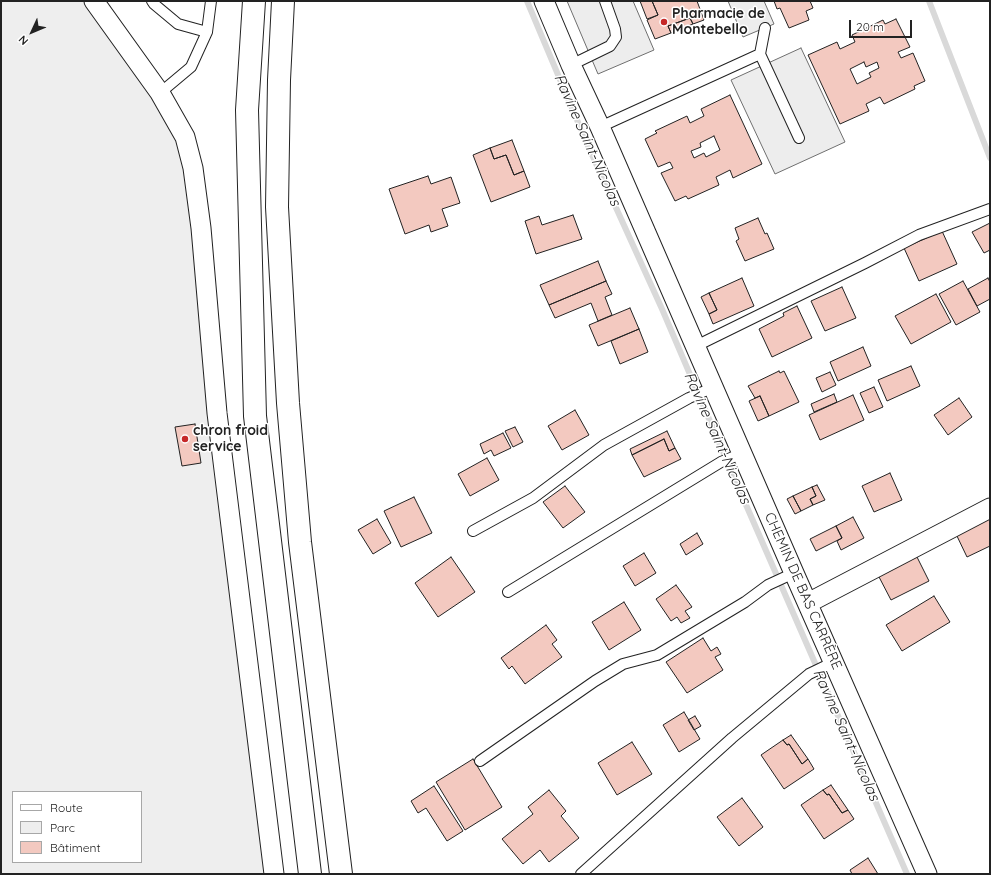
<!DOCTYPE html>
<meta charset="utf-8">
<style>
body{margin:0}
#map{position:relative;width:991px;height:875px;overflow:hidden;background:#fff;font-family:Quicksand,sans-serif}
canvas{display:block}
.frame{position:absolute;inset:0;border:2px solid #222;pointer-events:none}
.legend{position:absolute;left:12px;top:791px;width:130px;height:72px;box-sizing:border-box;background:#fff;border:1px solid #a7a7a7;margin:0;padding:5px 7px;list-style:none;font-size:12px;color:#222}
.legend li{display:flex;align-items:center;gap:8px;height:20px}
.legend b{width:20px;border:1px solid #a7a7a7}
.north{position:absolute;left:12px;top:12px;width:40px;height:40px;-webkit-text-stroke:3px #fff;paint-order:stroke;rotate:226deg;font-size:11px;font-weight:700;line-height:16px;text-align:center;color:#222}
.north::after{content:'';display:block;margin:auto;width:14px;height:18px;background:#222;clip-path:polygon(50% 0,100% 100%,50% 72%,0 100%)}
.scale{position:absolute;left:849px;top:20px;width:63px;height:18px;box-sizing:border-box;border:2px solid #222;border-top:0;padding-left:5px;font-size:12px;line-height:14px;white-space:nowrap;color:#222;-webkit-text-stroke:3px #fff;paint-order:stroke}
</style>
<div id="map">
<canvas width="991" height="875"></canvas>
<div class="frame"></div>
<ul class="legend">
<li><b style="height:5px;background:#fff"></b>Route</li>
<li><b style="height:11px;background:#eee"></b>Parc</li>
<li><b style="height:11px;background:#f3c9c0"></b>Bâtiment</li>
</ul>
<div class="north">N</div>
<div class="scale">20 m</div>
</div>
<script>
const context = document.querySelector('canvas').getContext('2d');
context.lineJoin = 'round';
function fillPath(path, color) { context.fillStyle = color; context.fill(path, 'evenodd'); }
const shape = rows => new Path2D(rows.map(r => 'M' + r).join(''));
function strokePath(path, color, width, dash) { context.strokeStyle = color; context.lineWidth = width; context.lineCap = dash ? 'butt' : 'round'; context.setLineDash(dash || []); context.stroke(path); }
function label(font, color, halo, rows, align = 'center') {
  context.font = font + ' Quicksand,sans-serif'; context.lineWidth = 3; context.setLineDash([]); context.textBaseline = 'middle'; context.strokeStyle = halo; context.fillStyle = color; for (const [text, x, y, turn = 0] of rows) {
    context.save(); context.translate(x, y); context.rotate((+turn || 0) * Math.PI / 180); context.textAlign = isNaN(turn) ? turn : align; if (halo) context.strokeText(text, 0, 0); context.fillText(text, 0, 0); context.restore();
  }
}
const green = shape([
 [1,1,95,1,185,137,274,874,1,874,1,1],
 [13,792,141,792,141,862,13,862,13,792]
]);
fillPath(green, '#eee');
strokePath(green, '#6f6f6f', 1);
const parking = shape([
 [567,1,633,1,654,50,598,74,567,1],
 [728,1,764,1,774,24,743,37,728,1],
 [801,48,845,142,775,174,731,80,801,48]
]);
fillPath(parking, '#ededed');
strokePath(parking, '#6f6f6f', 1);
strokePath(shape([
 [527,1,588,146,662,309,733,475,907,874],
 [929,1,990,158]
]), '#d9d9d9', 6);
const building = shape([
 [640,1,652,1,658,15,647,19,640,1],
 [652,1,697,1,704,20,693,24,690,18,668,26,671,33,655,39,647,20,658,15,652,1],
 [774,1,810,1,813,8,806,11,809,20,789,28,780,8,777,9,774,1],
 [690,18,693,24,671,33,668,26,690,18],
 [896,19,910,47,898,52,901,58,913,53,925,81,914,86,915,89,884,104,880,97,866,104,869,111,840,124,808,55,837,42,840,49,855,42,852,35,883,20,885,24,896,19],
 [864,62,866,67,877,62,879,68,869,73,871,77,857,84,850,69,864,62],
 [730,95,762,164,733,178,730,170,716,177,719,185,688,199,686,196,675,201,661,173,673,168,670,162,658,167,645,139,657,133,655,131,687,116,690,123,704,116,701,109,730,95],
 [714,136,720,150,706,157,704,153,694,158,691,151,701,147,700,143,714,136],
 [512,140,524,171,514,175,506,155,494,159,490,148,512,140],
 [490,148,494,159,506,155,514,175,524,171,530,187,491,202,473,155,490,148],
 [428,176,431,184,451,177,460,203,442,209,448,226,431,232,429,225,405,234,389,189,428,176],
 [573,215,582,239,536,254,525,221,539,216,542,225,573,215],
 [758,218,765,234,767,233,774,249,745,261,736,241,739,239,735,228,758,218],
 [990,223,990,250,984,253,972,232,990,223],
 [942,231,957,264,919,281,904,248,942,231],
 [598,261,606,281,549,305,540,285,598,261],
 [742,278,754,306,713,324,709,314,717,310,709,293,742,278],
 [988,278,990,282,990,299,977,306,968,289,988,278],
 [606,281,612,294,605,297,612,315,598,321,591,303,555,318,549,305,606,281],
 [963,281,980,312,956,325,939,294,963,281],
 [842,287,856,318,825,331,811,301,842,287],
 [709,293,717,310,709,314,701,297,709,293],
 [936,294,951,322,911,344,895,316,936,294],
 [797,306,812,338,772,357,759,329,784,316,783,313,797,306],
 [630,308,639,329,598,346,589,325,630,308],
 [639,329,648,352,620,364,611,341,639,329],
 [863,347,871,366,838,381,830,362,863,347],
 [911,366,920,386,887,401,878,380,911,366],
 [779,371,780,373,784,371,799,402,769,416,760,396,755,398,748,386,779,371],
 [830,372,836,385,822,392,816,378,830,372],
 [874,387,883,407,869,413,860,393,874,387],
 [834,394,837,402,814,412,811,404,834,394],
 [853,395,864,420,820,440,809,415,853,395],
 [760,396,769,416,758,421,749,401,760,396],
 [959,398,972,417,948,435,934,415,959,398],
 [575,410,589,435,562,450,548,426,575,410],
 [195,424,201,463,182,466,175,427,195,424],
 [515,427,523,442,513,447,505,431,515,427],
 [667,431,675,448,669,451,664,439,632,455,630,449,667,431],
 [503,433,511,448,494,456,491,450,484,454,480,444,503,433],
 [664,439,669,451,675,448,681,459,644,477,632,455,664,439],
 [487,458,499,480,470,496,458,474,487,458],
 [890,473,902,500,874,512,862,486,890,473],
 [817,485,825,500,813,505,810,499,816,496,812,487,817,485],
 [565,486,585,512,563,528,543,502,565,486],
 [812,487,816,496,810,499,813,505,801,511,793,496,812,487],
 [793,496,801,511,795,514,787,499,793,496],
 [414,497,432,533,401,547,384,511,414,497],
 [853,517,864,538,841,550,837,541,842,538,836,526,853,517],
 [990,518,990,546,967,557,956,534,990,518],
 [377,519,391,543,373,554,358,530,377,519],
 [836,526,842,538,816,551,810,539,836,526],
 [697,533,703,544,686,555,680,544,697,533],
 [644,553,656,573,635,586,623,566,644,553],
 [916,555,929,581,891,600,878,575,916,555],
 [451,557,475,592,438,617,415,583,451,557],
 [676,585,692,607,685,611,690,618,681,623,677,617,671,621,656,599,676,585],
 [934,596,950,622,902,651,886,625,934,596],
 [624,602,641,630,609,650,592,622,624,602],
 [546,625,557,640,552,644,562,657,525,684,512,666,509,669,501,658,546,625],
 [703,638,711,651,717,647,721,654,715,657,723,670,687,693,666,662,703,638],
 [684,712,700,739,679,752,663,725,684,712],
 [695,716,701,726,694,730,688,720,695,716],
 [791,735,808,759,802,764,789,744,787,745,783,740,791,735],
 [783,740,787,745,789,744,802,764,808,759,814,769,784,789,761,755,783,740],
 [632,742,652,774,617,795,598,763,632,742],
 [473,759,502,807,465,830,436,782,473,759],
 [831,785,848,810,842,813,829,794,827,795,823,790,831,785],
 [434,786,463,831,447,841,426,808,418,813,411,801,434,786],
 [549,790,566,811,561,816,579,838,549,862,540,850,523,864,502,839,533,814,528,807,549,790],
 [823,790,827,795,829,794,842,813,848,810,854,819,824,839,801,805,823,790],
 [742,798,763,827,739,846,717,817,742,798],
 [868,858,878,874,852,874,850,870,868,858]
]);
fillPath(building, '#f3c9c0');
strokePath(building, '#222', 1);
const service = shape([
 [152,1,154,4,178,24,207,32],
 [760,54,799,138],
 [571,65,610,46,616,37,615,29,605,1],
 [160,93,191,67,207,32,211,1],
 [600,127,760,54,765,28],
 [696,346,865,263,919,235,990,209],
 [473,531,533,498,604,445,689,398,714,387],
 [508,592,721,462,743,453],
 [480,761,595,681,623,664,657,655,745,602,768,585,794,573],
 [581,874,732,738,809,674,834,662]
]);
const minor = shape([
 [94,1,160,93,185,137,193,168,201,228,217,413,274,874],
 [544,1,571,65,600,127,794,573,927,874],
 [808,603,990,508]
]);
const trunk = shape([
 [254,1,247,110,255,416,310,874],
 [283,1,279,80,277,207,288,403,300,542,341,874]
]);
strokePath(service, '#222', 12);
strokePath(minor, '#222', 21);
strokePath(trunk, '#222', 24);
strokePath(service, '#fff', 10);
strokePath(minor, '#fff', 19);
strokePath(trunk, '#fff', 22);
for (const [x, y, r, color] of [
 [664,22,4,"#c62828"],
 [185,439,4,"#c62828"]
]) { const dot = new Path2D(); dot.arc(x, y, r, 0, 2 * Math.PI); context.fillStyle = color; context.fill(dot); strokePath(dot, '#fff', 1.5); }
label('bold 14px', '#222', '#fff', [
 ["Pharmacie de",672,14],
 ["Montebello",672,30],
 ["chron froid",193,431],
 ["service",193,447]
], 'left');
label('14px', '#222', '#fff', [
 ["CHEMIN DE BAS CARRÈRE",803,591,66]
]);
label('italic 15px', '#222', '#fff', [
 ["Ravine Saint-Nicolas",587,140,66],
 ["Ravine Saint-Nicolas",717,438,66],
 ["Ravine Saint-Nicolas",846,735,66]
]);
</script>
